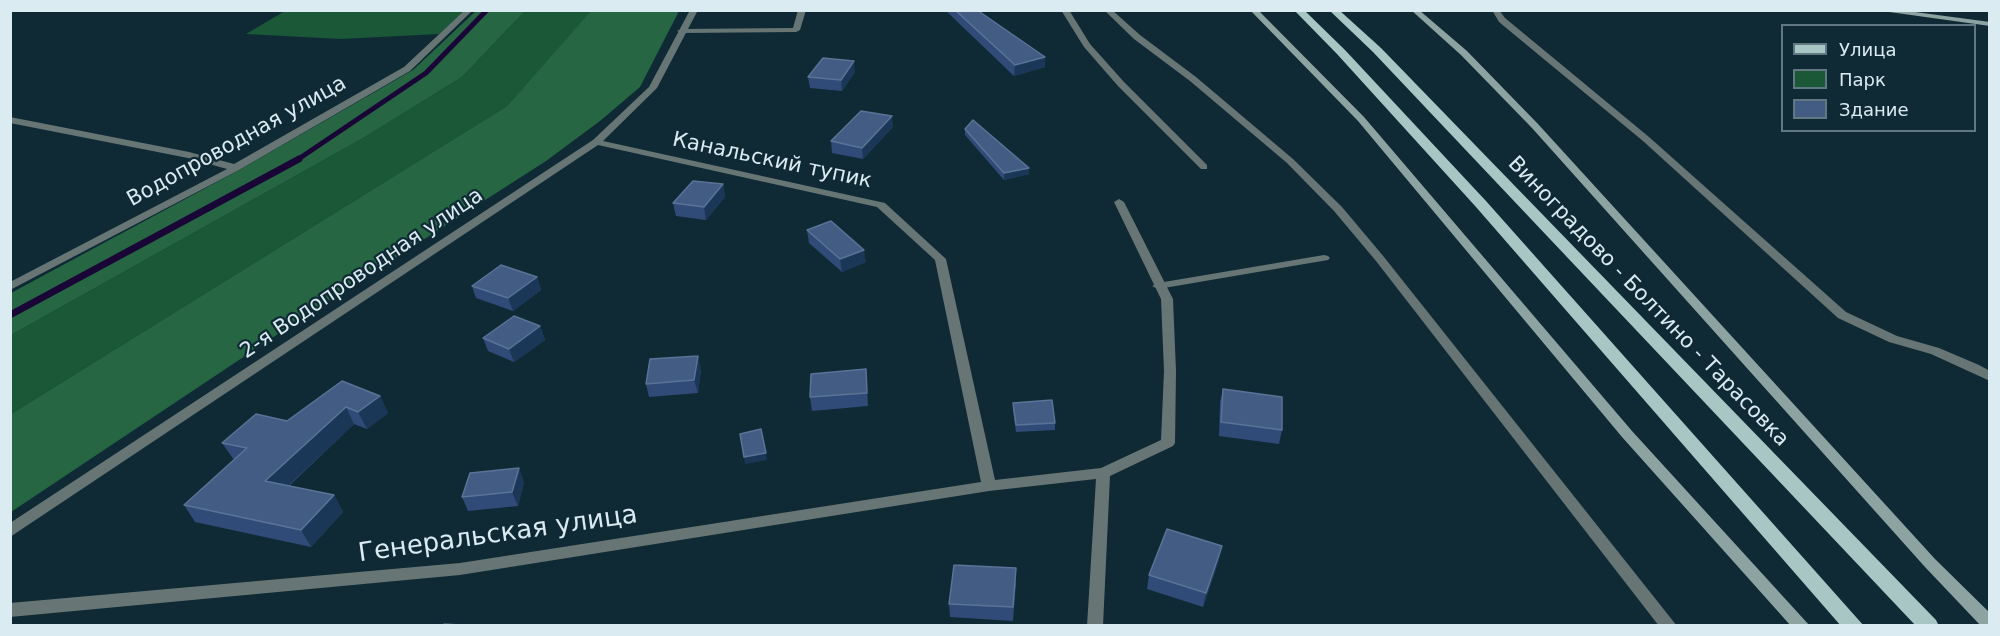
<!DOCTYPE html>
<meta charset="utf-8">
<style>
body{margin:0}
#map{position:relative;width:2000px;height:636px;overflow:hidden;background:#0f2a35;font-family:"DejaVu Sans",sans-serif}
canvas{display:block}
.frame{position:absolute;inset:0;border:12px solid #dbebf2;pointer-events:none}
.legend{position:absolute;left:1781px;top:24px;width:195px;height:108px;box-sizing:border-box;background:#0f2a35;border:2px solid #617781;margin:0;padding:8px 10px;list-style:none;font-size:18px;color:#dbebf2}
.legend li{display:flex;align-items:center;gap:12px;height:30px}
.legend b{width:30px;border:2px solid #617781}
</style>
<div id="map">
<canvas width="2000" height="636"></canvas>
<div class="frame"></div>
<ul class="legend">
<li><b style="height:8px;background:#a8c6c3"></b>Улица</li>
<li><b style="height:16px;background:#1b5837"></b>Парк</li>
<li><b style="height:16px;background:#425c84"></b>Здание</li>
</ul>
</div>
<script>
const context = document.querySelector('canvas').getContext('2d');
context.lineJoin = 'round';
function fillPath(path, color) { context.fillStyle = color; context.fill(path, 'evenodd'); }
const shape = rows => new Path2D(rows.map(r => 'M' + r).join(''));
function strokePath(path, color, width, dash) { context.strokeStyle = color; context.lineWidth = width; context.lineCap = dash ? 'butt' : 'round'; context.setLineDash(dash || []); context.stroke(path); }
function label(font, color, halo, rows, align = 'center') {
  context.font = font + ' "DejaVu Sans",sans-serif'; context.lineWidth = 4.5; context.setLineDash([]); context.textBaseline = 'middle'; context.strokeStyle = halo; context.fillStyle = color; for (const [text, x, y, turn = 0] of rows) {
    context.save(); context.translate(x, y); context.rotate((+turn || 0) * Math.PI / 180); context.textAlign = isNaN(turn) ? turn : align; if (halo) context.strokeText(text, 0, 0); context.fillText(text, 0, 0); context.restore();
  }
}
fillPath(shape([
 [285,11,465,11,439,34,341,39,246,34],
 [525,11,592,11,507,106,11,414,11,335,365,137,462,77]
]), '#1b5837');
fillPath(shape([
 [477,10,525,11,462,77,365,137,11,335,11,293,241,169,413,70],
 [592,10,679,11,640,87,600,121,546,161,317,308,11,512,11,414,507,106]
]), '#266643');
strokePath(shape([
 [297,160,426,73,487,10]
]), '#190637', 5);
strokePath(shape([
 [10,315,299,159]
]), '#190637', 7);
fillPath(shape([
 [798,10,806,10,800,30,796,32,681,33,677,31,681,29,793,28,798,10],
 [1061,10,1069,10,1090,44,1124,82,1207,165,1207,169,1201,169,1118,86,1084,47,1061,10],
 [1492,10,1499,10,1505,18,1649,137,1846,312,1897,336,1939,348,1979,365,1990,371,1990,381,1931,354,1889,342,1838,318,1643,141,1499,22,1492,10],
 [1324,255,1328,256,1330,258,1328,260,1158,289,1152,286,1158,283,1324,255]
]), '#677674');
fillPath(shape([
 [465,10,473,10,410,71,239,170,10,290,10,282,227,169,188,158,10,123,10,117,189,152,234,164,404,67,465,10],
 [690,10,698,10,657,88,603,141,885,203,946,259,995,480,1101,468,1161,440,1164,371,1161,299,1114,202,1119,199,1124,202,1173,299,1176,371,1175,443,1173,446,1110,476,1103,626,1087,626,1096,479,989,491,460,575,10,617,10,603,460,563,981,482,935,260,877,207,598,145,10,537,10,523,593,140,649,87,690,10],
 [1104,10,1112,10,1140,35,1196,77,1293,159,1342,207,1384,257,1677,626,1659,626,1376,261,1334,211,1287,163,1190,81,1134,39,1104,10]
]), '#677674');
fillPath(shape([
 [1250,10,1258,10,1364,117,1632,431,1810,626,1791,626,1622,437,1358,121,1250,10],
 [1411,10,1419,10,1467,51,1538,124,1935,559,1990,613,1990,626,1981,626,1925,567,1532,128,1461,55,1411,10],
 [1875,10,1900,10,1990,22,1990,26,1875,10]
]), '#8ca3a1');
fillPath(shape([
 [1294,10,1304,10,1345,50,1486,201,1864,626,1841,626,1476,207,1337,54,1294,10],
 [1329,10,1339,10,1381,48,1936,620,1939,626,1916,626,1373,52,1329,10]
]), '#a8c6c3');
fillPath(shape([
 [945,10,977,10,1045,57,1045,67,1014,76],
 [855,72,842,91,810,88,808,77],
 [893,127,863,159,832,153,831,141],
 [965,129,1029,168,1029,174,1004,180,965,135],
 [723,184,725,197,706,220,676,216,673,203],
 [807,230,866,262,842,272,809,243],
 [537,277,541,290,513,311,476,298,472,286],
 [540,326,545,340,514,362,488,351,483,338],
 [701,369,698,393,649,397,646,384],
 [866,370,868,406,812,411,810,397],
 [1223,389,1282,430,1279,444,1219,436,1220,402],
 [380,396,388,413,367,429,354,424,289,486,334,495,343,512,311,547,195,522,184,505,234,460,222,443,287,421],
 [1013,403,1055,423,1055,430,1016,432,1013,410],
 [524,482,518,506,468,511,462,497],
 [1219,560,1203,607,1147,589,1149,575],
 [1016,582,1013,621,950,617,949,604]
]), '#304b77');
fillPath(shape([
 [1045,57,1045,67,1014,76,1015,65],
 [854,61,855,72,842,91,841,80],
 [892,116,893,127,863,159,862,148],
 [1029,168,1029,174,1004,180,1004,173],
 [723,184,725,197,706,220,704,207],
 [864,250,866,262,842,272,840,259],
 [537,277,541,290,513,311,508,298],
 [540,326,545,340,514,362,509,349],
 [698,356,701,369,698,393,694,380],
 [380,396,388,413,367,429,358,412],
 [346,407,354,424,275,498,265,481],
 [766,453,767,460,745,464,744,457],
 [519,468,524,482,518,506,512,492],
 [334,495,343,512,311,547,301,530],
 [1222,546,1219,560,1203,607,1206,593]
]), '#1b3757');
const building = shape([
 [955,10,977,10,1045,57,1015,65,955,10],
 [823,58,854,61,841,80,808,77,823,58],
 [861,111,892,116,862,148,831,141,861,111],
 [973,120,1029,168,1004,173,965,129,973,120],
 [693,181,723,184,704,207,673,203,693,181],
 [831,221,864,250,840,259,807,230,831,221],
 [501,265,537,277,508,298,472,286,501,265],
 [514,316,540,326,509,349,483,338,514,316],
 [698,356,694,380,646,384,650,359,698,356],
 [866,369,867,393,810,397,811,374,866,369],
 [342,381,380,396,358,412,346,407,265,481,334,495,301,530,184,505,247,448,222,443,256,414,287,421,342,381],
 [1223,389,1282,397,1282,430,1221,422,1223,389],
 [1052,400,1055,423,1016,425,1013,403,1052,400],
 [761,429,766,453,744,457,740,434,761,429],
 [519,468,512,492,462,497,470,473,519,468],
 [1167,529,1222,546,1206,593,1149,575,1167,529],
 [954,565,1016,568,1013,607,949,604,954,565],
 [444,624,476,626,443,626,444,624]
]);
fillPath(building, '#425c84');
strokePath(building, '#5a7396', 1.5);
label('21px', '#dbebf2', '#0f2a35', [
 ["Водопроводная улица",237,142,-29],
 ["Канальский тупик",772,161,12],
 ["2-я Водопроводная улица",362,274,-34],
 ["Виноградово - Болтино - Тарасовка",1648,302,46]
]);
label('26px', '#dbebf2', '#0f2a35', [
 ["Генеральская улица",498,535,-8]
]);
</script>
